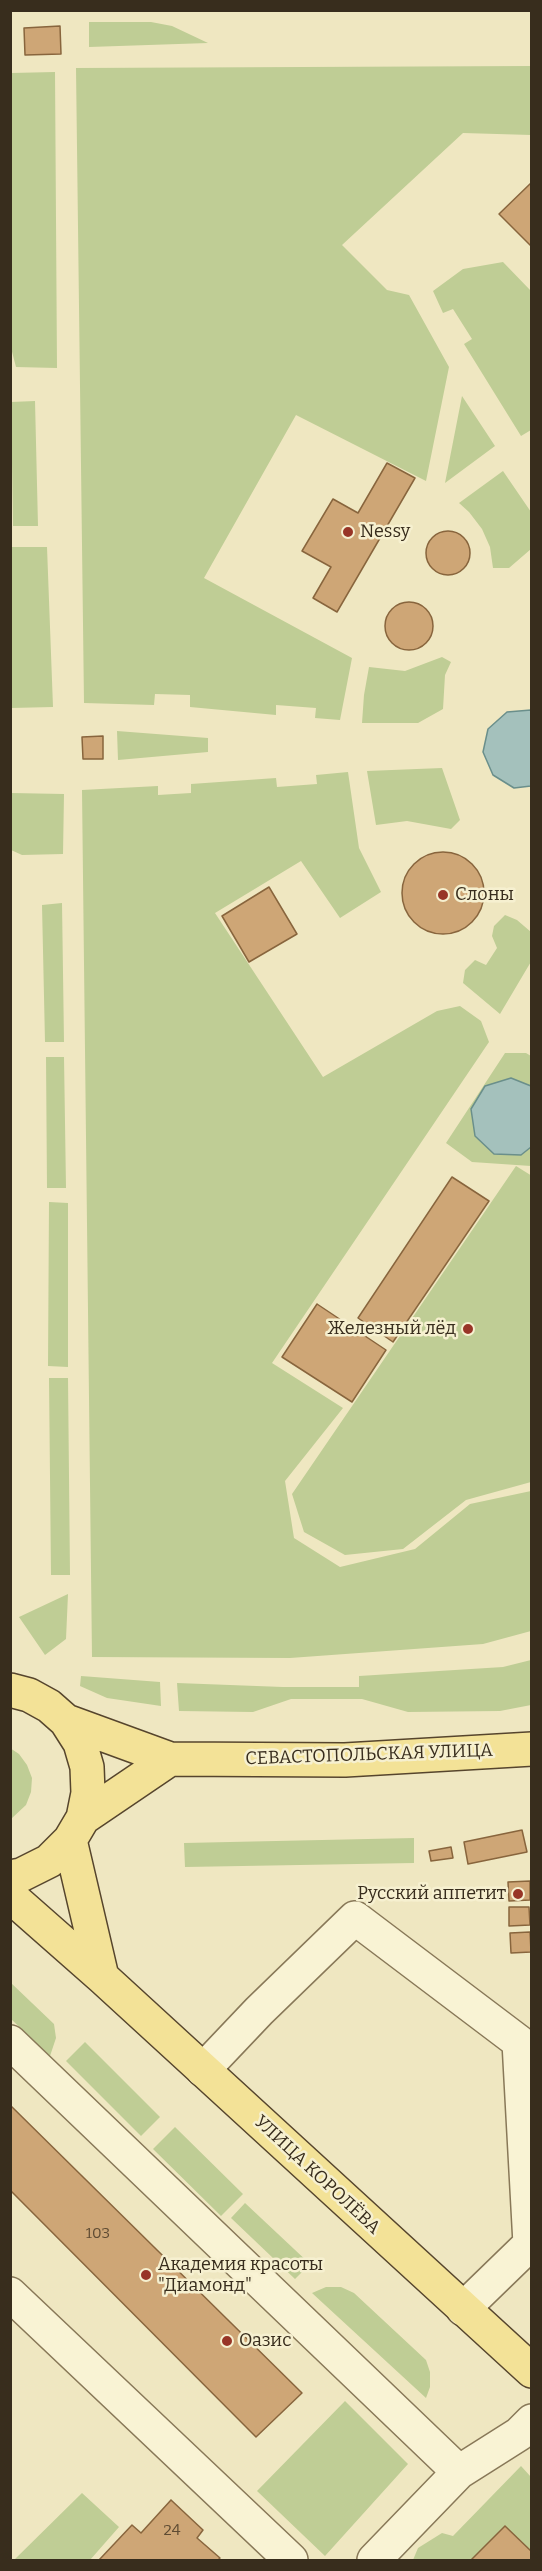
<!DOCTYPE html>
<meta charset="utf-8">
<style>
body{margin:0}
#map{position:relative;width:542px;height:2571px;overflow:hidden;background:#efe7c1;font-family:Bitter,serif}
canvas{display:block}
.frame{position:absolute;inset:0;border:12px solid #382d1d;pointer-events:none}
</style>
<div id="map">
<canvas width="542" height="2571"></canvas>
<div class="frame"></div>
</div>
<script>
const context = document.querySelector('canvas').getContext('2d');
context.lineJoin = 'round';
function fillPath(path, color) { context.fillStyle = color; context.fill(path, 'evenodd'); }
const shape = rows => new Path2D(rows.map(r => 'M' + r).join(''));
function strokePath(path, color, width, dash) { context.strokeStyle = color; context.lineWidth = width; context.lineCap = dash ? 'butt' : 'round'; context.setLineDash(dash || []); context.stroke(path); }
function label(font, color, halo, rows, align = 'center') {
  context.font = font + ' Bitter,serif'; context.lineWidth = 5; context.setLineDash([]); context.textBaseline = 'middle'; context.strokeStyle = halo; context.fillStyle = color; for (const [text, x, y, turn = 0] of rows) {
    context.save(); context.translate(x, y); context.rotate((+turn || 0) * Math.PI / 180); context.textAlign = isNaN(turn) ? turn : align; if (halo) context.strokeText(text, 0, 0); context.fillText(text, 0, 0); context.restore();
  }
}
fillPath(shape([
 [89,22,151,22,172,26,208,43,89,47],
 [531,66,531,135,463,133,342,245,387,290,409,295,449,367,426,481,296,415,204,578,352,658,340,720,315,718,316,708,276,705,276,715,190,707,190,695,155,694,154,705,84,703,76,68],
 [55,72,57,368,16,367,10,344,11,73],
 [503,262,531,291,531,430,521,436,464,344,472,339,453,309,443,313,433,291,463,269],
 [462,396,495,446,445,483],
 [35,401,38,526,13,526,11,402],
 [503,471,531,512,531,549,509,568,493,568,490,547,482,529,469,512,459,503],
 [10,547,47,547,53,707,11,708],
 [442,657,451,662,445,675,443,709,418,723,362,723,364,695,369,667,405,671],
 [117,731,208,738,208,752,118,760],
 [442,768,460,820,451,829,407,821,376,825,367,771],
 [348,772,359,848,381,892,340,918,301,861,215,913,323,1077,437,1011,460,1006,481,1021,489,1042,272,1363,343,1408,285,1481,294,1538,340,1567,415,1549,470,1504,531,1491,531,1631,483,1644,290,1658,92,1657,82,790,158,786,158,795,191,793,191,784,276,778,277,787,317,784,316,775],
 [11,793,64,794,63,854,22,855,11,850],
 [62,903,64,1042,45,1042,42,905],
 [505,915,517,920,531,932,532,960,500,1014,463,983,465,970,475,960,486,965,497,948,492,936,494,926],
 [505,1053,526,1053,531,1056,531,1166,472,1162,446,1143],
 [46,1057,64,1057,66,1188,47,1188],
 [516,1166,532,1176,531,1482,466,1500,403,1549,345,1555,304,1532,292,1494],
 [49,1202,68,1203,68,1367,48,1366],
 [49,1378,68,1378,70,1575,51,1575],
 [68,1594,66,1639,45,1655,19,1617],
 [531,1660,531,1705,500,1711,408,1712,362,1699,291,1699,253,1712,179,1711,177,1683,283,1687,359,1687,359,1676,503,1667],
 [81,1676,160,1682,161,1706,107,1698,80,1686],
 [10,1748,19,1754,27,1765,32,1778,31,1792,26,1805,11,1819],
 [414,1838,414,1863,185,1867,184,1843],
 [10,1982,54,2024,56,2038,50,2056,11,2019],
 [85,2042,160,2117,141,2136,66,2061],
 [175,2127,243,2194,221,2216,153,2149],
 [245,2203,310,2264,295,2279,231,2218],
 [326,2287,341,2287,354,2293,426,2360,430,2372,430,2387,426,2398,312,2293],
 [345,2401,408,2464,325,2556,257,2491],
 [521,2466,531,2477,531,2552,505,2527,471,2560,413,2560,418,2548,442,2533,453,2536],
 [82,2493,119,2527,90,2560,14,2560]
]), '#bfcd95');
const water = shape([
 [531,710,531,786,514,788,493,775,483,752,488,729,507,712,531,710],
 [511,1078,531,1086,531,1147,521,1155,494,1154,475,1136,471,1109,485,1086,511,1078]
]);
fillPath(water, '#a4c1bc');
strokePath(water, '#6a8f8b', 1.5);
const building = shape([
 [60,26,61,54,25,55,24,28,60,26],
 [532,182,532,247,499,214,532,182],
 [387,463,415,478,337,612,313,598,331,567,302,551,333,499,358,513,387,463],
 '426 553a22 22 0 1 1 44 0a22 22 0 1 1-44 0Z',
 '385 626a24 24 0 1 1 48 0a24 24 0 1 1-48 0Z',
 [103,736,103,759,83,759,82,737,103,736],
 '402 893a41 41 0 1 1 82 0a41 41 0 1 1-82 0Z',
 [269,887,297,934,249,962,222,916,269,887],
 [452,1177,489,1201,393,1342,358,1318,452,1177],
 [317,1304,386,1350,352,1402,282,1357,317,1304],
 [522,1830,527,1852,468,1864,464,1842,522,1830],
 [451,1847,453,1858,431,1861,429,1851,451,1847],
 [530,1881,530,1900,509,1901,508,1882,530,1881],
 [509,1907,529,1907,530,1925,509,1926,509,1907],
 [530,1932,531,1952,511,1953,510,1933,530,1932],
 [10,2105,302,2393,256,2437,10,2190,10,2105],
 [171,2500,203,2530,197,2538,220,2558,218,2560,99,2560,132,2525,141,2533,171,2500],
 [505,2526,532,2552,532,2560,471,2560,505,2526]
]);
fillPath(building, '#cea676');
strokePath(building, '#88653d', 1.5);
const minor = shape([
 [10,2042,459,2472],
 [203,2070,259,2011,355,1918,519,2042,530,2244,463,2309],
 [10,2294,291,2560],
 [374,2560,459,2472,519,2434,532,2421]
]);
const major = shape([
 [10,1690,29,1695,49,1706,66,1721,80,1743,87,1767,88,1793,83,1818,70,1840,49,1861,21,1875,10,1877],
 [66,1721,170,1759,345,1760,532,1749],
 [83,1818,170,1759],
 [70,1840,102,1977],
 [10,1896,102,1977,532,2371]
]);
strokePath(minor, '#887858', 36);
strokePath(major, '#56452d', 36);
strokePath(minor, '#f9f3d4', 33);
strokePath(major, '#f3e297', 33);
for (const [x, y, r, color] of [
 [348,532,6,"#983527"],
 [443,895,6,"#983527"],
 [468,1329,6,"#983527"],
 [518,1894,6,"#983527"],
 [146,2275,6,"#983527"],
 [227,2341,6,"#983527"]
]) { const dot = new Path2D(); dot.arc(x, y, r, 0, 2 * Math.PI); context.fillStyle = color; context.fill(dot); strokePath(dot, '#f6f0d0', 2); }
label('15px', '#5e4b33', null, [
 ["103",98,2234],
 ["24",172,2531]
]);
label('18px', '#382d1d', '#f6f0d0', [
 ["Nessy",360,532],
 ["Слоны",455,895],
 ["Железный лёд",456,1329,"right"],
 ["Русский аппетит",506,1894,"right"],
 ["Академия красоты",158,2265],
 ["\"Диамонд\"",158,2286],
 ["Оазис",239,2341]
], 'left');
label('18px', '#382d1d', '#f6f0d0', [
 ["СЕВАСТОПОЛЬСКАЯ УЛИЦА",369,1755,-2],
 ["УЛИЦА КОРОЛЁВА",317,2175,43]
]);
</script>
